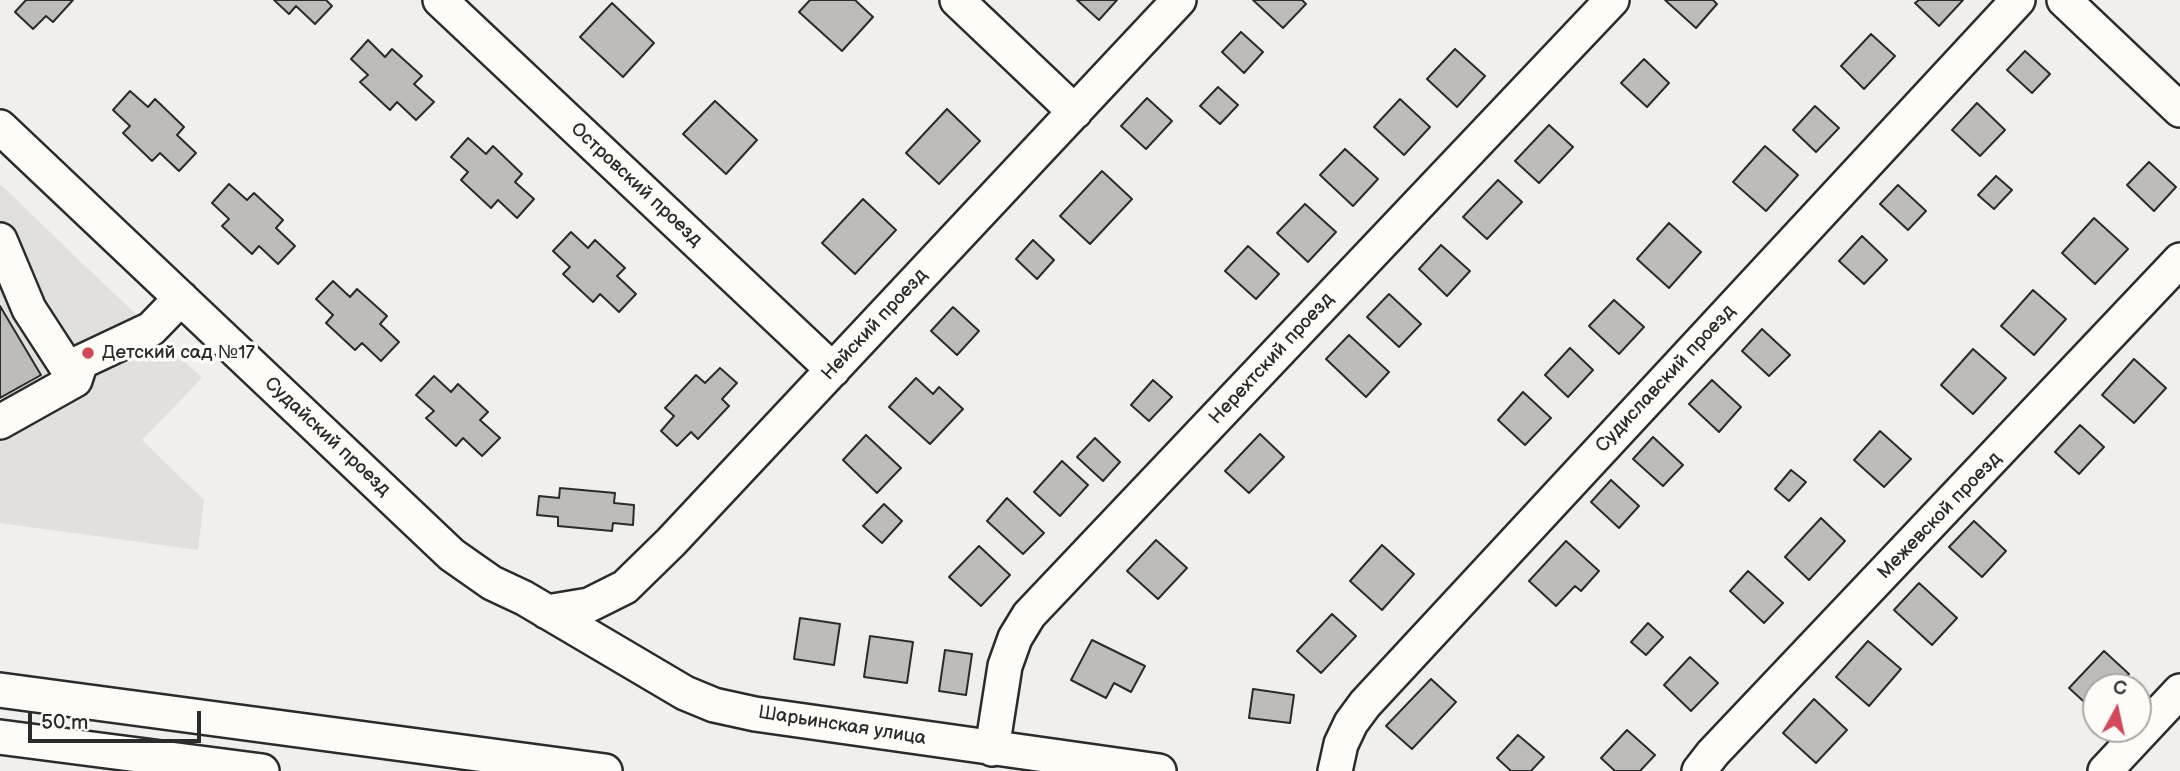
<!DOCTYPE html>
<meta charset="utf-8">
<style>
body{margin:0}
#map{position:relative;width:2180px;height:771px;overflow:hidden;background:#f0efeb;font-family:"Balsamiq Sans",sans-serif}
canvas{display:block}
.north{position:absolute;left:2082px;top:673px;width:70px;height:70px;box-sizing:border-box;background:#fdfcf7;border:2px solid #a9a8a5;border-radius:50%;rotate:8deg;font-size:19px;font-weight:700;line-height:28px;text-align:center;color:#2b2b2b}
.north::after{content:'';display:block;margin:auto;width:24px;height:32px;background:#d1495b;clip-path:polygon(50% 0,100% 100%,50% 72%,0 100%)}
.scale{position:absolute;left:28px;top:711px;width:173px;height:32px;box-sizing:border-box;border:4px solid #2b2b2b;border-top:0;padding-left:9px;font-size:21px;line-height:24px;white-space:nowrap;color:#2b2b2b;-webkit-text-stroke:5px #fdfcf7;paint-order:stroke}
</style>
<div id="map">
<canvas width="2180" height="771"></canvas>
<div class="north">С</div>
<div class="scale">50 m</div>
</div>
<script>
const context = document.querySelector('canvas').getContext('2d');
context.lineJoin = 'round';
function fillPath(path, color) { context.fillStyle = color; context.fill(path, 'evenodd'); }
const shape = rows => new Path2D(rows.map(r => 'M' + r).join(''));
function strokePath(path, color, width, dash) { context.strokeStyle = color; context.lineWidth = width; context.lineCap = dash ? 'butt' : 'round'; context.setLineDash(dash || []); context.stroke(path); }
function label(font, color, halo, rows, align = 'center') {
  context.font = font + ' "Balsamiq Sans",sans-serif'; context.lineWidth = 7; context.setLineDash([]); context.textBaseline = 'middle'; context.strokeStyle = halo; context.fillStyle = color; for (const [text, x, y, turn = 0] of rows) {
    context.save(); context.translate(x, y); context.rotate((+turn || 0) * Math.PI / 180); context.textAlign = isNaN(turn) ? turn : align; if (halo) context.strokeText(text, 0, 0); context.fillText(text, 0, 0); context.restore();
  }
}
fillPath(shape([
 [0,184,202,378,142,440,204,500,198,550,0,523]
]), '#e1e0dc');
const building = shape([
 [26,0,73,0,53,22,46,16,33,29,15,12,26,0],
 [274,0,326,0,332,6,315,24,296,6,289,14,274,0],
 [810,0,855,0,873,17,842,51,799,12,810,0],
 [1077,0,1117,0,1099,20,1077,0],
 [1253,0,1302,0,1306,4,1283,28,1253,0],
 [1665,0,1713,0,1717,4,1696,28,1665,0],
 [1919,0,1963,0,1939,26,1915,3,1919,0],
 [612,3,654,43,623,77,580,37,612,3],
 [1241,32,1263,52,1244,73,1222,52,1241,32],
 [1871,34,1895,56,1864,89,1841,66,1871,34],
 [368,40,385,57,392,49,422,76,414,84,434,102,416,120,397,102,390,110,360,82,368,75,351,59,368,40],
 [1455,49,1485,76,1457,107,1427,79,1455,49],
 [2025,51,2050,74,2032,93,2007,70,2025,51],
 [1644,59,1669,83,1647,107,1621,83,1644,59],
 [1218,87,1238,105,1220,124,1200,106,1218,87],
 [130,91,148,107,155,99,184,127,177,135,196,153,179,171,160,153,152,161,123,133,130,126,113,110,130,91],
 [1147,98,1172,121,1146,149,1121,126,1147,98],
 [1400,99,1430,127,1404,155,1374,127,1400,99],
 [715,101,757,140,726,174,683,134,715,101],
 [1977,103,2005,130,1980,156,1952,130,1977,103],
 [1815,106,1839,128,1816,152,1793,130,1815,106],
 [947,109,980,141,939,184,906,153,947,109],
 [1549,125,1573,147,1539,183,1515,161,1549,125],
 [468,138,486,154,493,146,522,174,515,182,534,199,517,218,498,200,491,208,461,180,468,172,451,157,468,138],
 [1765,146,1798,175,1766,211,1733,182,1765,146],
 [1345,149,1378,179,1353,206,1320,175,1345,149],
 [2149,162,2176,187,2154,211,2127,185,2149,162],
 [1102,171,1132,199,1090,244,1060,216,1102,171],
 [1996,176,2012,190,1994,209,1978,195,1996,176],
 [1498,180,1522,202,1487,239,1463,217,1498,180],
 [229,184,247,200,254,193,283,220,276,228,295,246,278,264,259,246,252,254,222,226,229,219,212,203,229,184],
 [1898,185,1926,211,1908,230,1880,204,1898,185],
 [863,199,896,230,855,274,822,243,863,199],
 [1305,204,1336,232,1308,262,1277,233,1305,204],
 [2094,218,2128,249,2095,284,2062,253,2094,218],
 [1669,223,1701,252,1669,288,1637,259,1669,223],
 [571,232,588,248,595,240,625,268,617,276,636,294,619,312,600,294,593,302,563,274,570,267,553,251,571,232],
 [1862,236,1887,260,1864,284,1839,261,1862,236],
 [1033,240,1054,260,1037,279,1016,259,1033,240],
 [1441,245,1470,271,1447,296,1419,269,1441,245],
 [1248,246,1279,274,1256,299,1225,271,1248,246],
 [333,281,350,297,357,289,387,316,380,324,399,342,381,361,362,343,355,350,326,323,333,315,316,299,333,281],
 [2033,290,2066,319,2034,355,2001,326,2033,290],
 [1389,294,1421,324,1399,347,1367,317,1389,294],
 [1614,300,1644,327,1619,354,1589,326,1614,300],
 [0,306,41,375,0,398,0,306],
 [953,307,979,331,957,355,931,331,953,307],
 [1762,329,1790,355,1769,376,1742,351,1762,329],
 [1349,335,1389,372,1366,397,1326,359,1349,335],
 [1570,348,1593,370,1568,397,1545,375,1570,348],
 [1973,349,2006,378,1973,414,1941,385,1973,349],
 [2134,359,2166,388,2134,423,2102,395,2134,359],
 [720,368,737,383,722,399,729,406,698,439,691,432,677,446,661,431,674,416,665,408,696,375,705,383,720,368],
 [434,376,451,392,458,384,488,412,480,420,500,438,482,456,463,438,456,446,426,418,434,411,416,395,434,376],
 [916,378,933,394,939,387,963,409,930,444,889,407,916,378],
 [1153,380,1172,397,1149,421,1131,405,1153,380],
 [1712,380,1741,407,1719,432,1689,404,1712,380],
 [1523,392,1551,418,1525,445,1498,420,1523,392],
 [2080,425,2104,447,2079,474,2055,452,2080,425],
 [1880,431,1911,459,1884,487,1854,460,1880,431],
 [1260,434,1284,457,1249,493,1225,471,1260,434],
 [866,435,901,468,877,493,843,460,866,435],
 [1653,437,1683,465,1663,486,1633,459,1653,437],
 [1095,438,1120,462,1103,481,1077,457,1095,438],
 [1062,461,1088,485,1060,516,1034,492,1062,461],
 [1791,470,1806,482,1789,501,1775,489,1791,470],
 [1611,480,1639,506,1619,528,1591,502,1611,480],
 [560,488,615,493,614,503,634,505,633,525,613,523,612,531,558,526,558,517,537,515,539,496,559,498,560,488],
 [1007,498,1044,533,1023,554,987,521,1007,498],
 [884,504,902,521,882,543,863,526,884,504],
 [1821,518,1845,541,1809,580,1785,557,1821,518],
 [1974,521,2006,551,1982,577,1949,547,1974,521],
 [1156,540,1187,568,1158,599,1127,571,1156,540],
 [1566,541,1599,571,1581,591,1575,586,1556,606,1529,581,1566,541],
 [1382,545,1414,574,1382,610,1350,581,1382,545],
 [979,546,1010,575,981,606,949,577,979,546],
 [1748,571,1783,603,1764,623,1730,591,1748,571],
 [1919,583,1957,618,1932,645,1894,610,1919,583],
 [1332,614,1356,636,1321,673,1297,651,1332,614],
 [800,618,840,624,834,665,794,659,800,618],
 [1648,623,1663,637,1646,655,1631,642,1648,623],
 [870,636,913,642,907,683,864,677,870,636],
 [1092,640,1145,666,1131,692,1114,683,1106,698,1071,680,1092,640],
 [1868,641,1901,669,1869,706,1836,677,1868,641],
 [945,650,972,654,966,695,939,691,945,650],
 [2104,651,2129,674,2117,687,2096,687,2094,711,2069,688,2104,651],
 [1690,657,1718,683,1691,711,1664,685,1690,657],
 [1431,679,1456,702,1412,749,1386,726,1431,679],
 [1253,689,1294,695,1290,723,1249,718,1253,689],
 [1814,699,1847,730,1816,763,1783,733,1814,699],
 [1627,730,1655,755,1640,771,1615,771,1601,758,1627,730],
 [1518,735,1544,757,1531,771,1511,771,1497,758,1518,735]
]);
fillPath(building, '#bdbcb8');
strokePath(building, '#2b2b2b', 2);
const minor = shape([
 [440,0,833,370],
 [957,0,1075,112],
 [2064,0,2180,110],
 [0,127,452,555,492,583,524,598,685,693,714,705,755,714,1159,771],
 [0,240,29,309,75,380],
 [0,422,75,380,81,362,151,329,181,298],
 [547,612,589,605,625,587,671,542,1179,0],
 [0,690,605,771],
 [0,737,262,771],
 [992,749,1005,666,1015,638,1029,615,1612,0],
 [1335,771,1341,744,1351,723,1365,704,2018,0],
 [1699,771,1713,753,2180,260],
 [2105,771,2180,691]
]);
strokePath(minor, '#2b2b2b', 38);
strokePath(minor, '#fdfcf7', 33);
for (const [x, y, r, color] of [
 [88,353,7,"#d1495b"]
]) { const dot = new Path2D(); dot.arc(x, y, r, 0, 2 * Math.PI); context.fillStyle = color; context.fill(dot); strokePath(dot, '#fdfcf7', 2.5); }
label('19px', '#2b2b2b', '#fdfcf7', [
 ["Островский проезд",636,185,43],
 ["Нейский проезд",875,325,-47],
 ["Нерехтский проезд",1272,359,-47],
 ["Судиславский проезд",1666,379,-47],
 ["Судайский проезд",327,437,43],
 ["Межевской проезд",1940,516,-46],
 ["Шарьинская улица",842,726,9]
]);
label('19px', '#2b2b2b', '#fdfcf7', [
 ["Детский сад №17",102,353]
], 'left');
</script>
